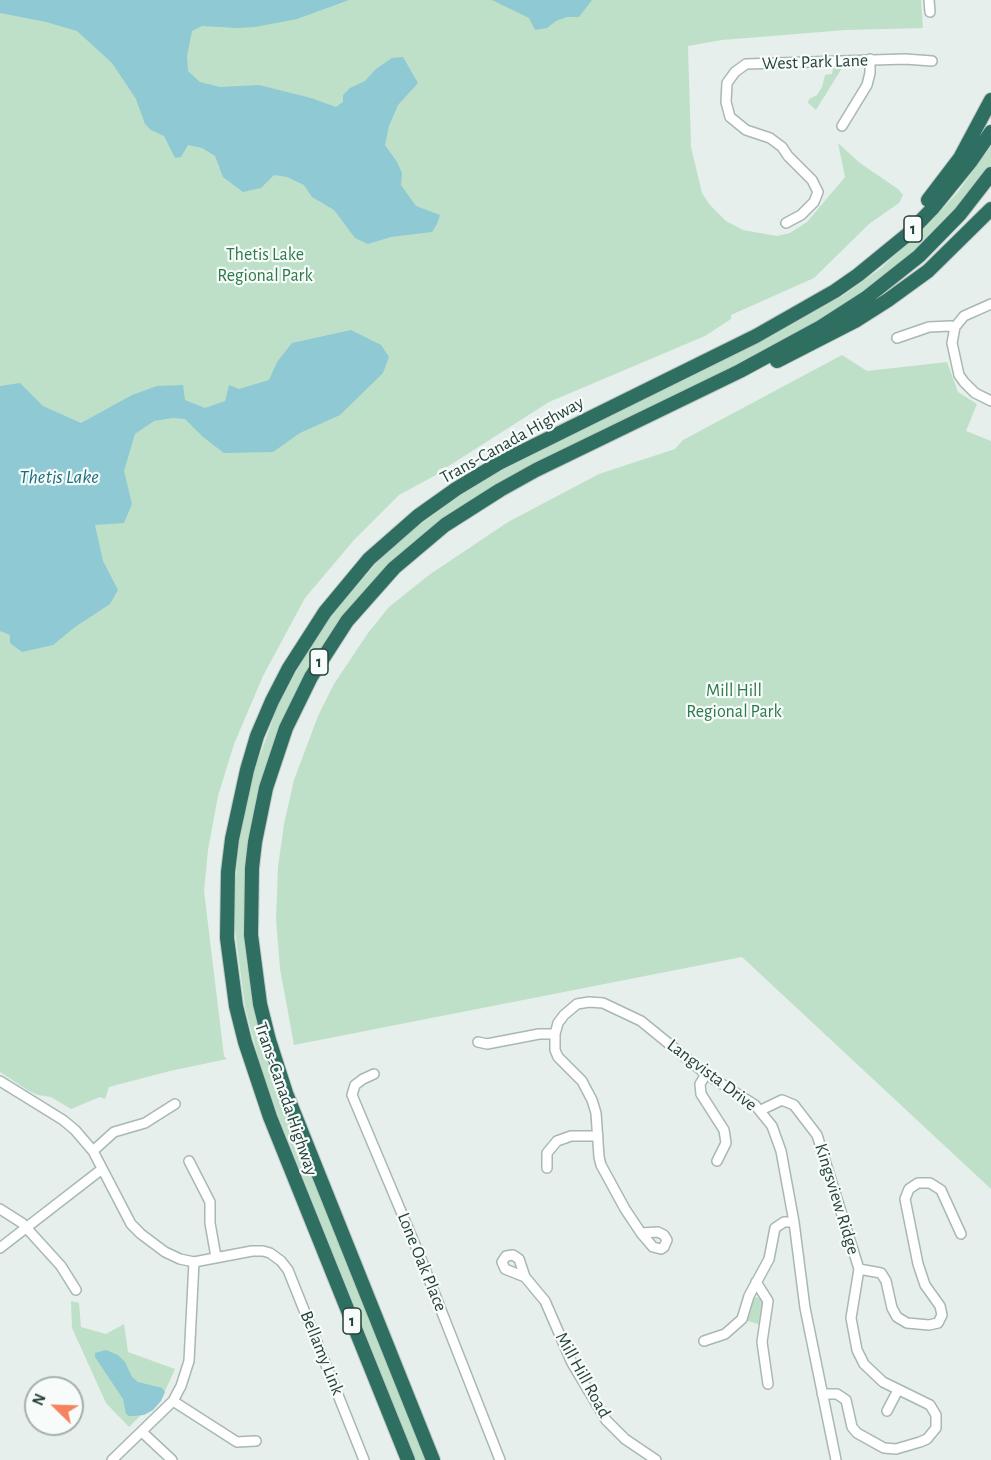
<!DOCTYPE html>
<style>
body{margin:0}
#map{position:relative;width:991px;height:1460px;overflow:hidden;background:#e6efeb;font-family:"Alegreya Sans",sans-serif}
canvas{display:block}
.north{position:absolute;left:24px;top:1376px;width:60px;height:60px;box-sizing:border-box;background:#f7fbf9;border:2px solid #a3b1ad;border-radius:50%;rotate:293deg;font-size:16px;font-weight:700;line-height:24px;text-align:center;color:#24423a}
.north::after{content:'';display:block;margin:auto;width:21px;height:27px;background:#f4845f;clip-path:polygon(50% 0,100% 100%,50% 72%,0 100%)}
</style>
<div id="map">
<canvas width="991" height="1460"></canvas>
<div class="north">N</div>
</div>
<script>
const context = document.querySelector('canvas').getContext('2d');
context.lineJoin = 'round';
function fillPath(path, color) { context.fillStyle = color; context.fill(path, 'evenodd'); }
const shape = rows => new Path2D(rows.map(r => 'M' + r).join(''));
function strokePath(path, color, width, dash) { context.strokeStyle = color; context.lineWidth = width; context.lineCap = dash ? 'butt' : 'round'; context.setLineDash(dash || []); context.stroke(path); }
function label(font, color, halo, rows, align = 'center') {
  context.font = font + ' "Alegreya Sans",sans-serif'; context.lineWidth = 4.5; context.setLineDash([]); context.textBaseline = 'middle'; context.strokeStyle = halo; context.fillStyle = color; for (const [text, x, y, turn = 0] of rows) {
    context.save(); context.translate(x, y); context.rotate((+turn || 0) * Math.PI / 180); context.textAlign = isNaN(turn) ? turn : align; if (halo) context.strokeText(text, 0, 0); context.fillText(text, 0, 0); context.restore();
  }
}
fillPath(shape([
 [0,0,921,0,923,28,846,30,722,40,688,46,691,147,702,193,709,204,726,221,743,230,777,236,790,233,807,222,845,177,838,143,860,163,898,189,903,195,899,203,869,224,814,278,731,315,731,319,705,336,549,402,447,467,439,469,436,475,399,495,354,540,305,598,263,676,234,744,218,796,208,850,204,891,224,1056,227,1059,170,1071,109,1087,105,1099,100,1097,71,1109,51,1097,38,1095,29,1091,0,1072],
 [833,68,842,68,816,110,808,103,809,99,817,95,822,87,825,75,832,74],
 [991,146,991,165,965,199,924,244,894,270,830,315,429,530,388,566,350,608,320,650,302,681,283,720,245,933,252,989,427,1460,416,1460,280,1120,261,1068,245,1007,235,931,235,888,239,843,253,774,278,706,306,654,335,611,382,557,417,527,455,499,495,474,767,339,844,295,880,269,925,228,958,192],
 [842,355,867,371,947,362,958,392,977,404,966,431,991,441,991,1189,742,957,294,1045,280,969,276,919,278,867,284,824,294,780,318,716,334,684,368,633,389,607,429,575,508,522,599,474,675,449,683,440],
 [756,1297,760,1298,762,1302,761,1325,745,1320,752,1300],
 [71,1301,79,1303,81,1327,106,1334,124,1324,128,1352,175,1369,165,1391,129,1427,106,1403,72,1328]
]), '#bfe0c8');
fillPath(shape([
 [0,0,349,0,297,19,255,27,237,28,202,26,192,31,187,56,188,71,200,82,220,87,259,85,311,98,336,107,343,102,343,95,350,88,365,81,376,69,392,58,403,57,418,83,398,105,389,126,385,145,397,162,402,173,401,185,416,206,440,215,437,224,432,232,391,237,368,244,355,238,334,210,312,197,304,185,287,177,274,175,261,188,243,192,223,177,215,156,202,148,188,145,181,157,175,158,164,136,151,130,145,124,136,99,112,63,77,31,46,22,0,13],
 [492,0,592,0,579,17,567,17,556,21,547,28,535,30,529,18],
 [351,330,381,345,389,357,383,373,340,415,300,433,273,452,224,453,203,437,185,419,173,418,154,421,135,434,124,471,132,504,124,523,95,525,103,561,118,590,110,604,75,627,53,645,22,652,10,643,10,635,0,631,0,386,20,383,43,406,81,423,132,395,157,386,183,385,185,400,205,408,225,401,229,385,239,389,269,380,277,362,292,343],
 [106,1350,118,1355,125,1362,132,1377,138,1382,162,1388,165,1392,161,1401,153,1410,144,1415,134,1416,129,1416,126,1414,123,1399,95,1357,95,1353]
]), '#8ec9d4');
const minor = shape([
 [929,0,930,12],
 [842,126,867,85,870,73,870,59],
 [786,223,801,215,814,202,818,192,812,180,788,156,782,147,770,138,746,130,730,117,726,102,727,83,735,72,746,64,905,59,932,61],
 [991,304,964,316,955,327,952,343,959,375,964,382,975,393,991,401],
 [897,338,929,327,950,326,955,327],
 [478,1042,487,1044,539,1034,555,1034],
 [374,1074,363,1079,355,1085,352,1095,421,1259,500,1460],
 [706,1074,700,1084,701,1094,724,1130,726,1143,717,1161],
 [0,1081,63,1120,75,1130,93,1151,131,1224,141,1234,165,1252,180,1259,194,1262,252,1251,263,1251,270,1253,281,1261,288,1270,364,1460],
 [761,1110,782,1100,794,1105,817,1135,859,1269,851,1318,857,1350,864,1364,883,1382,930,1405,936,1415,936,1428,927,1439,920,1442,896,1449,884,1448,857,1433,852,1427,846,1400,837,1394,822,1394],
 [93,1151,114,1132,145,1123,175,1104],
 [189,1161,210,1202,210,1223,216,1257],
 [547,1168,547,1153,557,1141,571,1136,598,1136],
 [0,1209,22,1223,61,1266,76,1290],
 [658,1232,664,1235,667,1240,664,1247,661,1249,653,1247,641,1233,658,1232],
 [641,1233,625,1209,601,1165,599,1157,596,1113,592,1100,582,1081,558,1057,555,1050,555,1034,558,1023,564,1015,577,1004,589,1002,603,1003,641,1021,706,1074,755,1105,772,1126,781,1151,794,1222,805,1308,836,1460],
 [0,1248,102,1169],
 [859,1269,881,1273,886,1281,892,1308,897,1317,907,1323,929,1325,938,1323,942,1315,940,1306,925,1285,918,1264,905,1199,909,1189,918,1183,930,1183,941,1190,961,1234],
 [525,1277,505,1269,502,1262,506,1256,513,1255,519,1259,525,1277,545,1301,572,1363,606,1420,625,1439,656,1460],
 [756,1282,768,1301,762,1342,768,1384],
 [704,1341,725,1334,742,1319,749,1296,769,1259,775,1228,784,1222,794,1222],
 [173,1401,237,1442,256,1441],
 [887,1411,898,1390],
 [142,1432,172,1460],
 [112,1460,173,1401,181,1386,189,1361,194,1262]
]);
const highway = shape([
 [928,200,960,158,991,100],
 [777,361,855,321,888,300,928,271,991,209],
 [408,1460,270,1117,245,1042,236,1006,227,938,228,872,232,839,247,770,257,736,272,701,289,668,325,612,369,559,418,516,456,489,499,463,756,336,835,291,858,275,907,235,932,209,971,161,991,132],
 [433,1460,286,1093,269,1040,260,1004,251,935,252,868,255,842,266,788,286,728,311,677,347,621,394,568,445,525,500,490,536,470,740,371,821,327,866,298,919,256,960,214,991,174]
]);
strokePath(minor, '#a8b8b2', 12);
strokePath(highway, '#c2cac8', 16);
strokePath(minor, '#fff', 9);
strokePath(highway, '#2f6f62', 14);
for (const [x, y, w] of [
 [913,229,18],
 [319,662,18],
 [352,1321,18]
]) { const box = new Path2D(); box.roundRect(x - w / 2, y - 13, w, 26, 4.5); context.fillStyle = '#f7fbf9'; context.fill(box); strokePath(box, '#24423a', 1.5); }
label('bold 16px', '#24423a', null, [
 ["1",913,229],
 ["1",319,662],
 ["1",352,1321]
]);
label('18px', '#24423a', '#f7fbf9', [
 ["West Park Lane",815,62,-2],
 ["Trans-Canada Highway",512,440,-29],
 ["Langvista Drive",712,1075,37],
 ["Trans-Canada Highway",286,1099,71],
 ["Kingsview Ridge",837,1199,73],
 ["Lone Oak Place",422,1262,68],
 ["Bellamy Link",322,1353,68],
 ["Mill Hill Road",583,1375,61]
]);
label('18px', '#2d7a4b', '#f7fbf9', [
 ["Thetis Lake",265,255],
 ["Regional Park",265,276],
 ["Mill Hill",734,691],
 ["Regional Park",734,712]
]);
label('italic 20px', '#1c6f80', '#f7fbf9', [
 ["Thetis Lake",59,477]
]);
</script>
